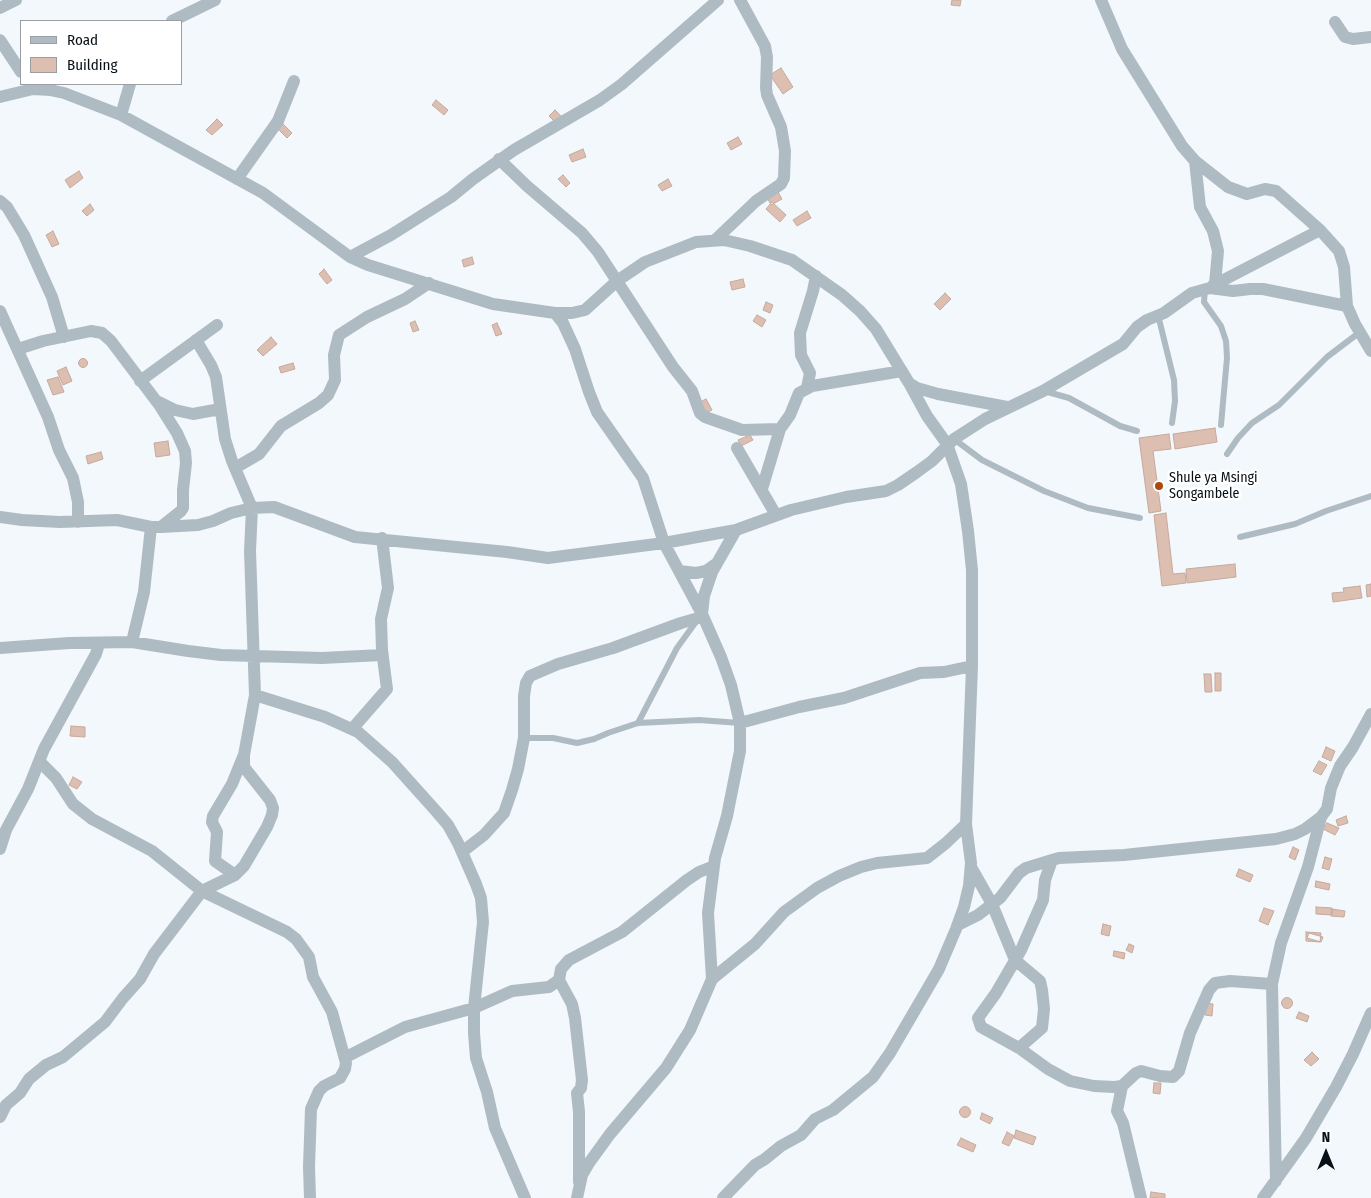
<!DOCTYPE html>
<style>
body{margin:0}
#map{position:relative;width:1371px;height:1198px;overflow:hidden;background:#f3f8fc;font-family:"Fira Sans Condensed",sans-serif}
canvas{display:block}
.legend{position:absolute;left:20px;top:20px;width:162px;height:65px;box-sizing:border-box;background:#fff;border:1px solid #9c9fa2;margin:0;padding:6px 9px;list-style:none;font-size:15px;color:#071016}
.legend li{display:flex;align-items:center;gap:10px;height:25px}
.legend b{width:25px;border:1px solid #9c9fa2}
.north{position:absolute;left:1301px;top:1128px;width:50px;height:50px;-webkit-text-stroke:4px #fff;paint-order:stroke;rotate:0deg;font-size:14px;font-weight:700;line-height:20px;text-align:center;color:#071016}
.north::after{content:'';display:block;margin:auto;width:18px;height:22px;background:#071016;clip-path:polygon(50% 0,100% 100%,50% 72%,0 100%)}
</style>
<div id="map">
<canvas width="1371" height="1198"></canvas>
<ul class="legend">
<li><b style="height:6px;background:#afbbc3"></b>Road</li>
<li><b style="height:14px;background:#ddbfb2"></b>Building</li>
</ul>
<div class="north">N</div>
</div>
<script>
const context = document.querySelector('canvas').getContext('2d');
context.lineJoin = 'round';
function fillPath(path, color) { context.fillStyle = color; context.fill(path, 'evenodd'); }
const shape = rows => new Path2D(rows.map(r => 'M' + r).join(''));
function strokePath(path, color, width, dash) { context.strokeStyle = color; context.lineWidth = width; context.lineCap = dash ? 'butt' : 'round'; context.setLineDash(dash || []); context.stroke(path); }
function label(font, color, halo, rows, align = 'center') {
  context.font = font + ' "Fira Sans Condensed",sans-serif'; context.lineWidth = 5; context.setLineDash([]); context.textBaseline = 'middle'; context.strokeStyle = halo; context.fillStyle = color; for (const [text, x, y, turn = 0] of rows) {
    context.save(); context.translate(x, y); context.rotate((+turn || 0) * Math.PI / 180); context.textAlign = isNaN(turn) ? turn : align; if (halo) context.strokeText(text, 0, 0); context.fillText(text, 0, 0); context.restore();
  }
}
const building = shape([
 [952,0,961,0,960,6,951,5,952,0],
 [781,68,793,87,783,94,770,75,781,68],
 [436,100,448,110,444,115,432,105,436,100],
 [555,110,567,122,561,128,549,116,555,110],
 [217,119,223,125,212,135,206,130,217,119],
 [283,124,292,133,287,138,278,129,283,124],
 [738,137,742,144,731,150,727,143,738,137],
 [583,149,586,157,572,162,569,155,583,149],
 [79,171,83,178,70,188,65,180,79,171],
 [563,175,570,183,566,187,558,179,563,175],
 [668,179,672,186,662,191,658,185,668,179],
 [778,192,782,199,771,205,767,197,778,192],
 [772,202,786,215,780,222,766,209,772,202],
 [90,204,94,210,87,216,82,211,90,204],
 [807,211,811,218,797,226,793,220,807,211],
 [53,231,59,244,52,247,46,235,53,231],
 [472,257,474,264,464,267,462,260,472,257],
 [324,269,332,280,327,284,319,274,324,269],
 [743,279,745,287,732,290,730,282,743,279],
 [945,293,951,299,940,310,934,304,945,293],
 [766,302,773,305,770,313,763,310,766,302],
 [757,315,766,320,762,327,753,321,757,315],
 [415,321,419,330,413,332,410,323,415,321],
 [497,323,502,334,496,336,492,325,497,323],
 [271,337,277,344,263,356,257,350,271,337],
 '78.5 363a4.5 4.5 0 1 1 9 0a4.5 4.5 0 1 1-9 0Z',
 [293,363,295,369,281,373,279,367,293,363],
 [66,367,72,381,63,385,57,371,66,367],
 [58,377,64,392,53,395,47,380,58,377],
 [706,399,712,410,706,413,700,402,706,399],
 [1215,428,1217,442,1175,449,1173,434,1215,428],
 [1169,434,1171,449,1153,451,1161,511,1149,513,1139,438,1169,434],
 [750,435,753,440,741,446,738,440,750,435],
 [168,441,170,455,156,457,154,443,168,441],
 [101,452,103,459,88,464,86,456,101,452],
 [1166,513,1173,574,1185,573,1186,583,1162,586,1154,515,1166,513],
 [1235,564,1236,577,1187,583,1186,569,1235,564],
 [1371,584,1371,596,1367,597,1366,585,1371,584],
 [1360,586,1362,598,1333,602,1332,593,1344,592,1343,588,1360,586],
 [1215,673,1221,673,1221,691,1215,691,1215,673],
 [1204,674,1211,674,1212,692,1205,692,1204,674],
 [71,726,85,727,85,737,70,736,71,726],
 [1326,747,1335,751,1331,761,1322,757,1326,747],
 [1319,761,1327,765,1321,775,1313,771,1319,761],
 [73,777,82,782,77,789,69,785,73,777],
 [1346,816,1348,823,1338,826,1336,820,1346,816],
 [1327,823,1339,828,1335,835,1323,829,1327,823],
 [1293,847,1299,850,1295,860,1289,857,1293,847],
 [1325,857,1332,859,1329,870,1322,868,1325,857],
 [1239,869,1253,875,1250,882,1236,876,1239,869],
 [1316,881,1330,884,1329,890,1315,887,1316,881],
 [1316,907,1332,908,1332,915,1316,914,1316,907],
 [1264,908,1274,911,1268,925,1259,921,1264,908],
 [1332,909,1345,911,1344,917,1331,916,1332,909],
 [1103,924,1111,926,1109,936,1101,934,1103,924],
 [1306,932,1321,933,1320,942,1306,941,1306,932],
 [1309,933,1323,937,1321,942,1307,938,1309,933],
 [1129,944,1134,946,1132,953,1126,950,1129,944],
 [1114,951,1125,953,1124,959,1113,956,1114,951],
 '1281.5 1003a5.5 5.5 0 1 1 11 0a5.5 5.5 0 1 1-11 0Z',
 [1206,1003,1213,1004,1212,1016,1205,1015,1206,1003],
 [1299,1012,1309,1016,1307,1022,1296,1018,1299,1012],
 [1312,1052,1319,1059,1311,1066,1304,1060,1312,1052],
 [1154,1083,1161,1083,1160,1094,1153,1093,1154,1083],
 '959.5 1112a5.5 5.5 0 1 1 11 0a5.5 5.5 0 1 1-11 0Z',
 [982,1113,993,1118,990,1124,980,1119,982,1113],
 [1016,1130,1036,1137,1033,1145,1014,1138,1016,1130],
 [1007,1132,1014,1136,1009,1146,1002,1143,1007,1132],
 [961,1138,976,1145,973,1152,957,1145,961,1138],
 [1151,1192,1165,1194,1165,1198,1150,1198,1151,1192]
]);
fillPath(building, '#ddbfb2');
strokePath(building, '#c6a99c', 1);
strokePath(shape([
 [1205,289,1204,302,1221,326,1226,341,1227,358,1221,425],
 [1158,315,1174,380,1175,401,1172,423],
 [1044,391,1069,398,1120,426,1137,431],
 [954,439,982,460,1044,491,1088,508,1140,518],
 [1227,454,1238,438,1252,423,1279,405,1327,357,1360,332],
 [1240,537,1295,524,1326,511,1371,496],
 [638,723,677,648,698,619],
 [524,738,553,738,577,743,594,739,608,733,638,723,699,720,740,723]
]), '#afbbc3', 6);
strokePath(shape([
 [1101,0,1122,49,1182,146,1195,161,1228,187,1247,194,1265,189,1276,191,1320,230,1339,251,1344,267,1347,306,1355,324,1371,351],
 [0,8,16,0],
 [172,21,215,0],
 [1335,22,1345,37,1353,39,1371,37],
 [0,40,21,72],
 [0,97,33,89,50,90,64,93,121,115,263,193,350,257,368,265,493,304,555,313,572,313,585,310,617,281,645,262,696,242,724,240,750,246,792,260,842,295,860,311,876,329,909,383,927,416,947,444,961,484,968,531,972,570,972,666,966,824,971,863,969,886,964,907,956,929,939,969,890,1053,873,1077,833,1110,815,1119,801,1135,781,1146,765,1159,755,1165,723,1198],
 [121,115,130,84],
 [499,159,527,186,582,233,598,252,673,367,692,391,700,413,705,417,742,430,780,429],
 [1195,161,1200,207,1213,231,1218,251,1215,284],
 [237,179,278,121,294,81],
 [0,201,7,207,24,235,52,297,64,337],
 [714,241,756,201,781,184,784,178,785,151,781,127,767,95,766,88,767,57,765,46,740,0],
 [350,257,391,235,451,197,473,179,514,150,600,100,622,84,718,0],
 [1212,286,1320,230],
 [0,311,48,417,59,450,73,478,78,502,78,522],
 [555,313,563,323,575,349,589,392,597,412,643,478,664,543,702,614,721,657,731,685,740,723,740,751,727,816,715,858,708,913,712,979,690,1030,666,1068,610,1134,589,1163,582,1175,577,1198],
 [18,349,43,341,91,331,102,333,111,341,160,406,177,433,185,451,186,463,183,490,183,508,181,511,161,527],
 [140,381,217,325],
 [909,383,917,388,938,394,1007,407],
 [807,388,810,373,801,355,800,333,813,291,816,276],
 [159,402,175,410,193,414,220,409],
 [737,448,776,515],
 [235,468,259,454,281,426,319,403,328,395,335,380,334,355,339,335,367,317,405,299,429,283],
 [762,489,780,429,790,415,799,393,812,386,902,371],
 [0,517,22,520,60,522,117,520,151,527,161,527,198,525,213,521,231,513,252,508,274,507,355,537,507,552,548,558,664,543,736,530,791,510,846,497,886,491,898,485,917,472,932,461,954,439,985,419,1043,391,1123,344,1137,327,1147,320,1164,313,1192,293,1210,288,1233,291,1250,289,1263,289,1347,306],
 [679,571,696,573,706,571,716,564],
 [702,614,704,596,712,572,736,530],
 [132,642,144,592,151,527],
 [0,648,69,643,132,642,188,651,221,655,322,658,382,655],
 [255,695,325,717,358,732,392,762,436,811,448,825,458,843,476,884,481,898,483,922,474,1008,474,1033,476,1058,487,1092,495,1128,525,1198],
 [740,723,799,707,844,698,920,673,944,672,972,666],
 [353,728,387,689,382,650,381,619,388,588,382,538],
 [40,762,56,778,73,804,92,819,152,851,202,891,287,932,296,939,309,957,313,977,332,1012,346,1063,345,1069,340,1078,324,1086,319,1091,311,1109,309,1167,310,1198],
 [0,849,6,830,28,789,44,749,96,654,99,644],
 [462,852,484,835,504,813,512,790,518,769,524,738,524,696,526,683,530,676,558,664,613,648,681,623,702,617],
 [1052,860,1045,880,1043,900,1021,950,996,993,978,1018,981,1027,1019,1048,1048,1069,1070,1081,1094,1086,1114,1087,1122,1086,1136,1073,1141,1071,1160,1076,1173,1077,1179,1071,1190,1033,1209,990,1215,983,1230,981,1272,984],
 [971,867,992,904,1015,960,1040,981,1042,990,1044,1009,1042,1028,1019,1048],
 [235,875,215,861,217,832,212,822,213,816,232,784,243,757],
 [958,925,978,915,1000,898,1019,873,1026,868,1052,860,1059,858,1124,855,1276,839,1295,834,1305,829,1321,817,1327,809,1331,788,1340,766,1353,747,1371,714],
 [712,979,755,944,784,912,817,888,839,876,861,867,877,863,927,858,946,843,966,824],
 [346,1057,405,1027,474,1008,512,991,549,987,559,980],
 [1122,1086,1117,1111,1123,1123,1141,1198],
 [0,1117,6,1105,20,1093,29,1079,46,1065,63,1057,105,1022,123,998,140,979,154,954,202,891,235,875,244,866,267,827,272,815,273,808,270,800,244,767,244,755,255,695,250,551,252,508,232,461,225,439,216,377,211,365,196,340],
 [1276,1181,1272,984,1281,943,1308,867,1321,817],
 [579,1182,579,1112,577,1093,581,1088,582,1080,575,1018,572,1004,559,980,561,969,569,960,622,932,687,880,699,872,714,866],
 [1263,1198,1306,1138,1336,1087,1353,1054,1371,1013]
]), '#afbbc3', 12);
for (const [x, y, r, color] of [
 [1159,486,5,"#ac490d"]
]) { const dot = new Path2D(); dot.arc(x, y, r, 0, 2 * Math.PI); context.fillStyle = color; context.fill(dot); strokePath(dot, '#fff', 2); }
label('14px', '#071016', '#fff', [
 ["Shule ya Msingi",1169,478],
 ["Songambele",1169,494]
], 'left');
</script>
